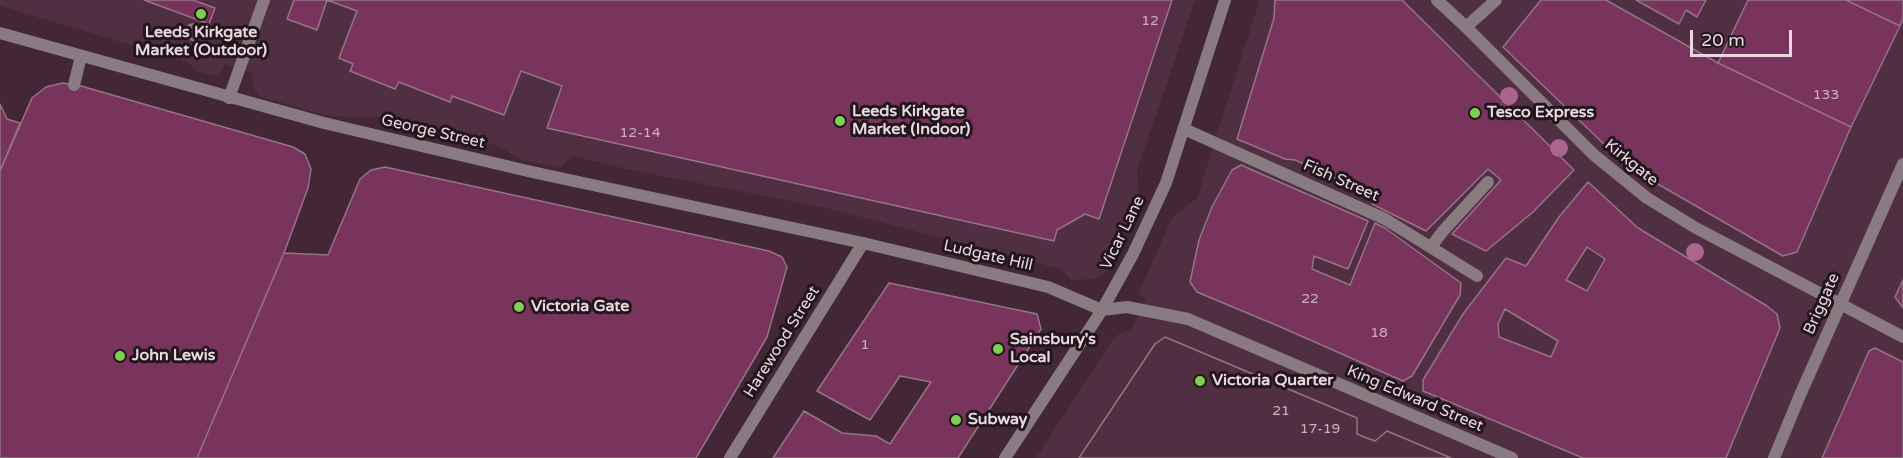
<!DOCTYPE html>
<style>
body{margin:0}
#map{position:relative;width:1903px;height:458px;overflow:hidden;background:#432736;font-family:"Varela Round",sans-serif}
canvas{display:block}
.scale{position:absolute;left:1690px;top:30px;width:102px;height:27px;box-sizing:border-box;border:3px solid #ead8e1;border-top:0;padding-left:8px;font-size:18px;line-height:21px;white-space:nowrap;color:#ead8e1;-webkit-text-stroke:4px #22151c;paint-order:stroke}
</style>
<div id="map">
<canvas width="1903" height="458"></canvas>
<div class="scale">20 m</div>
</div>
<script>
const context = document.querySelector('canvas').getContext('2d');
context.lineJoin = 'round';
function fillPath(path, color) { context.fillStyle = color; context.fill(path, 'evenodd'); }
const shape = rows => new Path2D(rows.map(r => 'M' + r).join(''));
function strokePath(path, color, width, dash) { context.strokeStyle = color; context.lineWidth = width; context.lineCap = dash ? 'butt' : 'round'; context.setLineDash(dash || []); context.stroke(path); }
function label(font, color, halo, rows, align = 'center') {
  context.font = font + ' "Varela Round",sans-serif'; context.lineWidth = 6; context.setLineDash([]); context.textBaseline = 'middle'; context.strokeStyle = halo; context.fillStyle = color; for (const [text, x, y, turn = 0] of rows) {
    context.save(); context.translate(x, y); context.rotate((+turn || 0) * Math.PI / 180); context.textAlign = isNaN(turn) ? turn : align; if (halo) context.strokeText(text, 0, 0); context.fillText(text, 0, 0); context.restore();
  }
}
fillPath(shape([
 [0,0,1195,0,1137,171,1139,199,1104,273,1093,279,1072,280,1060,269,827,208,631,170,573,156,560,168,522,160,498,146,385,117,343,117,319,114,259,96,254,89,251,79,253,73,224,64,221,73,216,76,197,71,188,62,0,6],
 [1260,0,1903,0,1903,458,1036,458,1112,341,1120,333,1131,330,1147,298,1139,295,1139,292,1172,218,1198,197,1219,127]
]), '#512f42');
const building = shape([
 [144,0,193,0,215,8,209,24,144,0],
 [294,0,327,0,317,30,287,19,294,0],
 [327,0,1172,0,1099,219,1085,214,1057,230,1054,241,547,128,562,86,521,71,504,115,452,96,450,102,399,82,395,89,350,71,353,64,339,58,357,11,327,0],
 [1275,0,1402,0,1574,170,1533,212,1486,251,1452,234,1501,180,1488,169,1426,231,1372,204,1378,197,1295,160,1285,159,1237,139,1274,18,1275,0],
 [1541,0,1606,0,1718,63,1851,127,1797,252,1783,256,1649,179,1607,147,1503,47,1541,0],
 [1636,0,1706,0,1697,17,1686,10,1679,24,1636,0],
 [1748,0,1846,0,1900,26,1851,127,1718,63,1748,0],
 [1846,0,1903,0,1903,18,1900,26,1846,0],
 [63,83,81,86,293,147,305,154,311,169,308,188,284,253,197,458,0,458,0,171,32,98,46,87,63,83],
 [0,104,7,119,20,123,0,171,0,104],
 [1241,165,1368,221,1348,269,1314,256,1312,269,1350,285,1375,223,1385,228,1461,283,1460,295,1412,376,1403,381,1283,328,1197,292,1190,282,1199,240,1212,207,1232,170,1241,165],
 [385,167,769,251,782,257,787,267,767,337,696,458,197,458,284,253,328,255,360,179,371,170,385,167],
 [1588,182,1638,228,1767,306,1777,314,1780,328,1726,458,1583,458,1423,391,1423,380,1463,314,1506,258,1526,266,1559,217,1588,182],
 [1587,247,1605,259,1587,291,1566,280,1587,247],
 [1505,309,1558,341,1551,357,1499,337,1498,324,1505,309],
 [1903,280,1903,308,1895,297,1903,280],
 [889,283,1037,314,1041,329,958,458,773,458,804,411,842,433,876,436,890,444,931,382,900,376,870,420,817,391,889,283],
 [1165,337,1357,418,1357,434,1364,437,1375,441,1387,431,1451,458,1079,458,1155,344,1165,337],
 [1165,337,1357,418,1357,434,1364,437,1375,441,1387,431,1451,458,1079,458,1155,344,1165,337],
 [1875,348,1903,362,1903,458,1822,458,1869,351,1875,348]
]);
fillPath(building, '#78345c');
strokePath(building, '#957485', 1.5);
strokePath(shape([
 [74,85,81,56],
 [1431,247,1443,231,1488,182],
 [1102,310,1133,254,1166,183,1225,0]
]), '#8a7b82', 12);
strokePath(shape([
 [1466,27,1594,155,1647,198,1696,228,1903,337],
 [229,98,264,0],
 [1184,129,1385,219,1477,276],
 [1102,310,1127,307,1188,319,1512,458],
 [730,458,863,243],
 [1774,458,1800,395,1903,164]
]), '#8a7b82', 12);
strokePath(shape([
 [1437,0,1466,27,1496,0],
 [0,33,324,123,532,172,863,243,1048,287,1102,310,1005,458]
]), '#8a7b82', 12);
context.fillStyle = '#aa668c';
for (const [x, y] of [
 [193,32],
 [1509,96],
 [1559,148],
 [1695,252]
]) { context.beginPath(); context.arc(x, y, 9, 0, 2 * Math.PI); context.fill(); }
for (const [x, y, r, color] of [
 [201,14,6,"#7fd052"],
 [1475,113,6,"#7fd052"],
 [840,121,6,"#7fd052"],
 [519,307,6,"#7fd052"],
 [998,349,6,"#7fd052"],
 [120,356,6,"#7fd052"],
 [1200,381,6,"#7fd052"],
 [956,420,6,"#7fd052"]
]) { const dot = new Path2D(); dot.arc(x, y, r, 0, 2 * Math.PI); context.fillStyle = color; context.fill(dot); strokePath(dot, '#22151c', 2); }
label('14px', '#ceafc0', null, [
 ["12",1150,21],
 ["133",1826,95],
 ["12-14",640,133],
 ["22",1310,299],
 ["18",1379,333],
 ["1",865,345],
 ["21",1281,411],
 ["17-19",1320,429]
]);
label('bold 16px', '#ead8e1', '#22151c', [
 ["Leeds Kirkgate",201,33,"center"],
 ["Market (Outdoor)",201,51,"center"],
 ["Leeds Kirkgate",852,112],
 ["Market (Indoor)",852,130],
 ["Tesco Express",1487,113],
 ["Victoria Gate",531,307],
 ["Sainsbury's",1010,340],
 ["Local",1010,358],
 ["John Lewis",132,356],
 ["Victoria Quarter",1212,381],
 ["Subway",968,420]
], 'left');
label('16px', '#ead8e1', '#22151c', [
 ["George Street",433,132,13],
 ["Kirkgate",1631,163,39],
 ["Fish Street",1341,181,24],
 ["Vicar Lane",1123,233,-64],
 ["Ludgate Hill",988,256,13],
 ["Briggate",1822,304,-66],
 ["Harewood Street",782,342,-58],
 ["King Edward Street",1415,399,23]
]);
</script>
